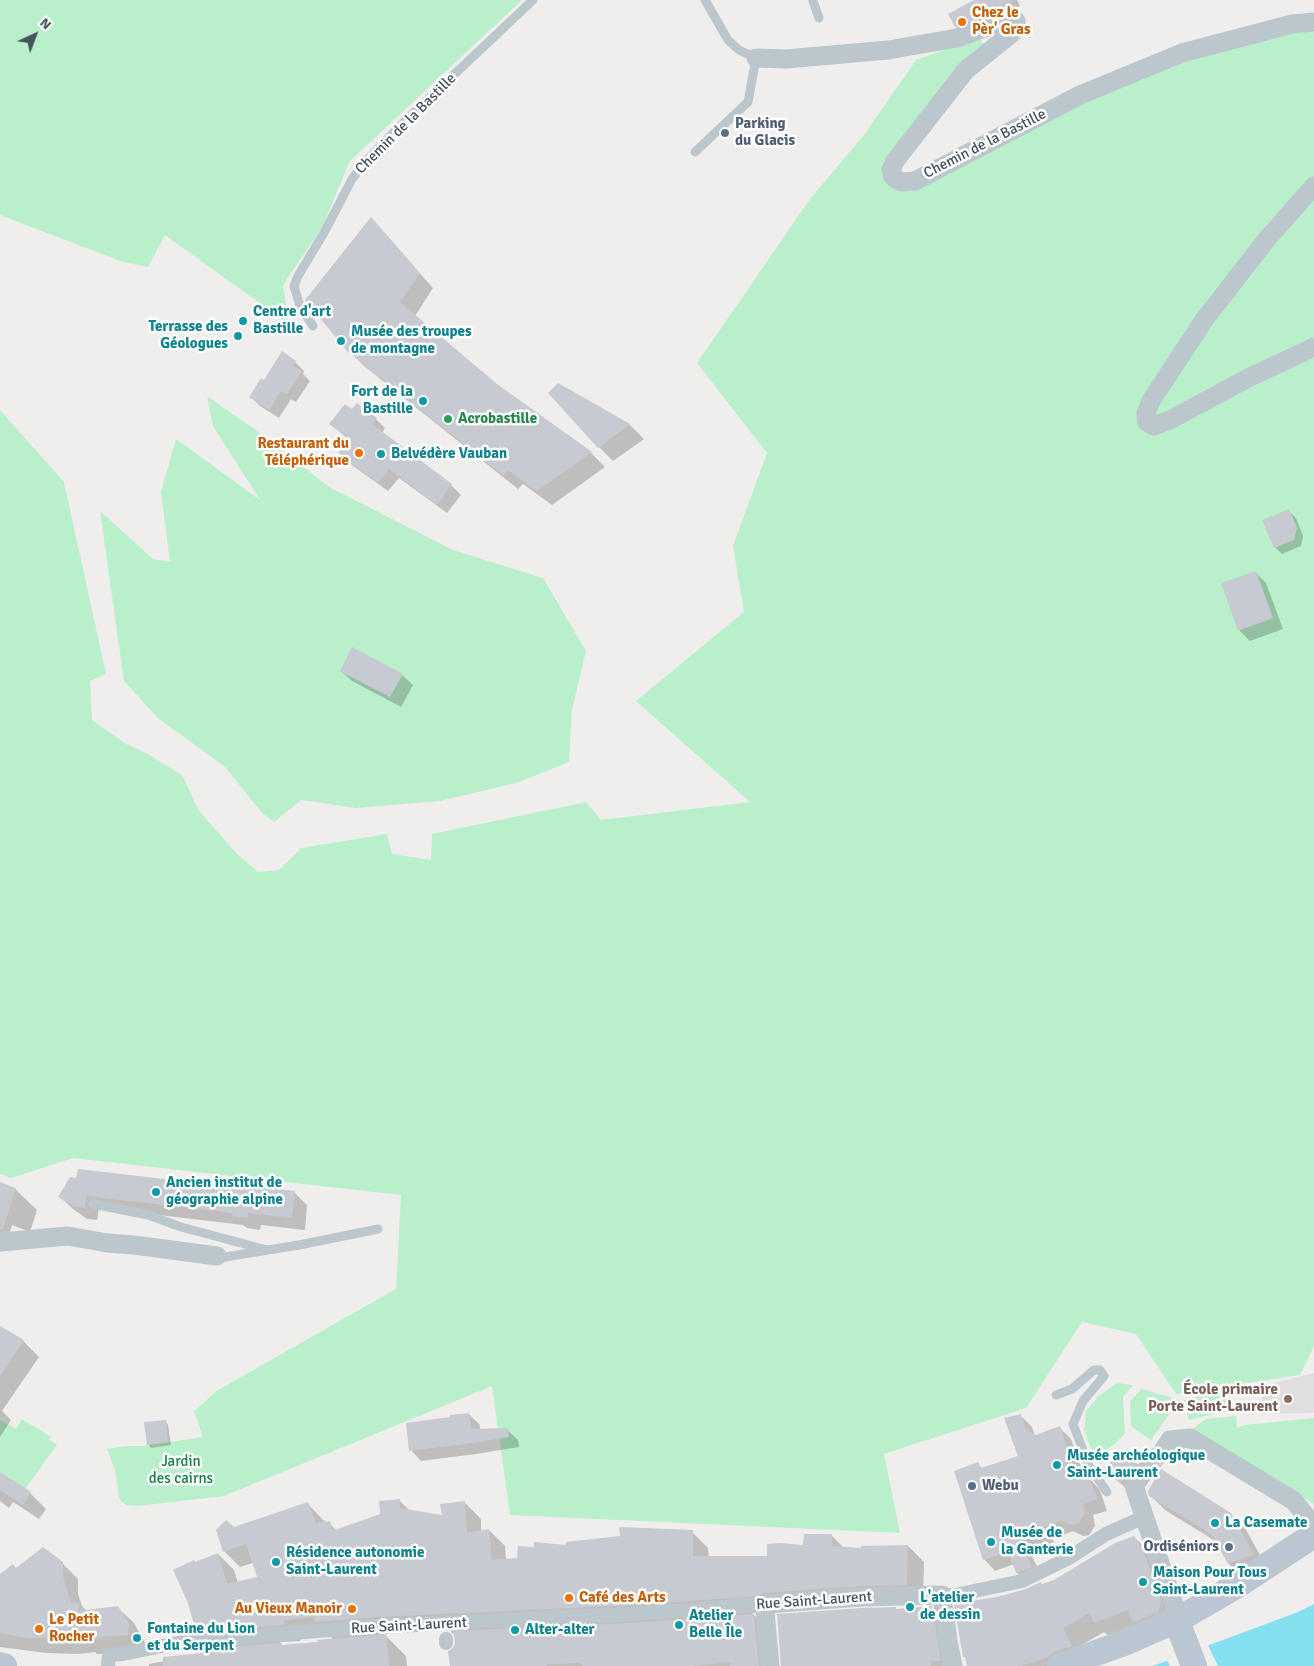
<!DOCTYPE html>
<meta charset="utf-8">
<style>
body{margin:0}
#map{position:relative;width:1314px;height:1666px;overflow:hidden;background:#f0eded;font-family:Signika,sans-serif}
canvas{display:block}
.north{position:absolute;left:10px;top:10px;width:50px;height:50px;-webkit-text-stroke:4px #fff;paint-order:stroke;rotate:43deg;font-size:14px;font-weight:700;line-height:20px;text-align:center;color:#45525b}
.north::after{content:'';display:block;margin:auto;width:18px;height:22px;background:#45525b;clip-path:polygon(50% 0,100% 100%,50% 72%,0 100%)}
</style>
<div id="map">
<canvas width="1314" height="1666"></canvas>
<div class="north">N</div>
</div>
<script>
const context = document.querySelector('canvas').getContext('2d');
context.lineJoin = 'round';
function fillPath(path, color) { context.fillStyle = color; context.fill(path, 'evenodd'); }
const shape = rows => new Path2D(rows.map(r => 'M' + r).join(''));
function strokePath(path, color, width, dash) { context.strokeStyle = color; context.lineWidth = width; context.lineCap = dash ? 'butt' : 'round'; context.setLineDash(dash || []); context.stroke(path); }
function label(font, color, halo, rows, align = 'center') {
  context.font = font + ' Signika,sans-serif'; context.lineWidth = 5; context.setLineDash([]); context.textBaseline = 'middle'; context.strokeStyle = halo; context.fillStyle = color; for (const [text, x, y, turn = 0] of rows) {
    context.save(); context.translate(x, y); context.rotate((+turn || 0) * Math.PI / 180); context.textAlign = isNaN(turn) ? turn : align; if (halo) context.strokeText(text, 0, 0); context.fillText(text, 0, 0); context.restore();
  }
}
fillPath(shape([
 [1314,1373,1314,1413,1262,1414,1262,1386]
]), '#e1dedf');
fillPath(shape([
 [0,0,522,0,349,162,323,226,283,285,289,324,165,235,148,267,123,262,0,215],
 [1314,22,1314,1346,1300,1375,1176,1394,1136,1334,1082,1322,1026,1408,884,1454,900,1533,510,1515,492,1386,224,1496,137,1506,126,1505,122,1502,119,1498,115,1470,107,1449,125,1446,144,1446,203,1437,194,1411,218,1390,396,1289,401,1195,73,1158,11,1178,0,1174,0,410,64,482,106,674,90,681,92,720,126,744,146,753,182,775,199,811,236,853,258,872,279,870,301,848,387,834,392,854,431,860,432,834,586,802,601,820,750,802,636,701,744,612,733,546,767,453,697,363,810,199,864,135,916,60,976,39,981,40,983,44,895,161,901,182,1182,53],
 [207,396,257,431,329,487,453,550,543,578,586,651,572,710,569,762,519,782,440,801,356,808,301,800,274,822,262,813,225,767,158,718,124,681,100,511,153,559,170,562,161,492,176,439,260,500,213,426],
 [1117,1383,1133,1385,1123,1397,1125,1434,1099,1458,1094,1457,1084,1430,1086,1411,1099,1396],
 [1142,1389,1179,1400,1151,1440,1131,1426,1130,1401],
 [1225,1391,1229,1410,1189,1420,1184,1400],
 [1236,1416,1237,1428,1245,1425,1314,1418,1314,1504,1191,1430,1206,1419],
 [22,1419,51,1437,49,1440,57,1445,25,1489,0,1472,0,1420,16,1429]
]), '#b9f0cb');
fillPath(shape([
 [1314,1604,1314,1666,1153,1666,1298,1612]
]), '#84e0ef');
fillPath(shape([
 [1207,1643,1218,1666,1170,1666,1166,1659]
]), '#f0eded');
fillPath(shape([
 [977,0,1017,0,1020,6,986,24,963,33,956,26],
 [371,219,433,288,415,316,496,385,591,453,605,467,552,505,523,484,518,489,363,365,348,350],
 [295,362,304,371,303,374,310,381,296,402,291,399,279,418,260,406,251,397],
 [558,384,630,425,644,439,613,461,599,447],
 [352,411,376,419,385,428,382,433,451,485,461,495,447,513,399,478,388,491,349,463,340,453,350,441,331,424],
 [1289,511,1296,518,1303,536,1301,546,1282,554,1275,547],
 [1255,572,1266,583,1283,629,1250,641,1239,630],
 [341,671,402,675,413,685,401,707,352,681],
 [0,1184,15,1189,37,1210,30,1232,12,1225,7,1241,0,1239],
 [252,1190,294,1192,307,1205,305,1230,261,1225,260,1230,247,1228,243,1225,99,1208,97,1220,87,1219,73,1209,60,1197],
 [0,1335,23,1341,39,1357,2,1411,11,1420,0,1437],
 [469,1414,480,1425,480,1430,507,1430,518,1440,519,1447,476,1454,421,1461,411,1450],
 [1021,1416,1032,1427,1035,1436,1060,1428,1071,1439,1085,1479,1089,1478,1100,1490,1107,1511,1093,1515,1095,1526,1089,1535,1083,1536,1073,1531,1053,1539,1054,1542,1030,1552,1042,1577,1029,1584,1017,1573,1014,1564,995,1571,984,1559,978,1464,983,1469,1020,1457],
 [165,1421,168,1425,171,1445,151,1448,148,1444],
 [1136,1463,1143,1470,1127,1489,1112,1476],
 [0,1473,30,1493,46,1509,39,1519,13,1502,9,1508,0,1501],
 [1150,1495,1230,1514,1245,1528,1267,1568,1243,1578,1229,1564,1217,1542,1165,1510],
 [399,1500,410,1511,443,1516,465,1503,481,1519,481,1531,489,1530,505,1546,506,1560,519,1560,535,1548,567,1547,692,1532,708,1548,709,1558,768,1557,832,1536,844,1548,862,1549,908,1546,924,1562,923,1600,752,1613,770,1631,773,1666,451,1666,456,1643,455,1634,451,1630,384,1634,406,1656,407,1666,149,1666,149,1664,202,1654,215,1649,197,1631,196,1564,218,1554,234,1570,238,1583,258,1578,253,1563,240,1567,224,1551,233,1528,307,1503,326,1523,329,1523,337,1531,381,1515],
 [327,1633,334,1640,283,1646,280,1642,300,1641,301,1636],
 [1134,1537,1151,1554,1178,1621,1112,1639,1104,1632,1080,1646,1081,1666,968,1666,967,1659,964,1657,996,1598,1055,1581],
 [62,1563,78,1579,78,1594,82,1606,87,1611,117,1607,134,1623,144,1641,144,1651,97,1654,95,1652,78,1654,46,1653,0,1647,0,1575,16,1569],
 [932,1608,948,1624,954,1666,782,1666,897,1610]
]), '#0003');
fillPath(shape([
 [974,0,1012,0,979,18,955,27,948,14],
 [371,217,420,273,400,302,497,384,592,452,537,491,508,470,504,476,347,351,305,300],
 [282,351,296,361,293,366,302,371,287,394,281,391,269,410,249,397,261,378,264,380],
 [558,383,574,392,630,424,598,448,548,393],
 [357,403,377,418,372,424,452,484,437,505,389,469,378,483,338,453,349,439,329,424,345,404,352,409],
 [1289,509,1297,528,1294,540,1274,548,1262,520],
 [1256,571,1273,618,1238,631,1221,583],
 [352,647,403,674,390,697,340,671],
 [78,1169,251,1189,252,1186,295,1191,292,1218,248,1213,248,1218,233,1216,233,1213,86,1196,85,1208,73,1206,58,1197,70,1177,76,1178],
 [0,1182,16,1188,3,1229,0,1229],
 [0,1326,24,1340,0,1376],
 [469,1413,471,1429,508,1428,509,1437,465,1444,409,1451,406,1423,450,1417,450,1415],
 [1021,1414,1026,1429,1036,1435,1060,1426,1078,1480,1089,1477,1097,1499,1083,1504,1085,1514,1078,1524,1071,1525,1061,1520,1042,1528,1043,1531,1019,1540,1032,1567,1016,1573,1008,1552,983,1560,954,1471,978,1462,981,1468,1018,1456,1004,1418],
 [166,1420,168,1442,147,1445,144,1422],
 [1122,1450,1137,1463,1126,1478,1125,1477,1120,1483,1104,1469],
 [1161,1469,1231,1513,1254,1554,1228,1564,1211,1534,1149,1496,1148,1491],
 [0,1472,31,1492,23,1505,0,1490],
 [400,1499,400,1508,442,1515,440,1504,465,1501,467,1533,489,1529,492,1560,517,1558,518,1546,534,1547,534,1542,566,1545,566,1542,620,1536,619,1527,693,1530,693,1556,767,1556,767,1544,780,1543,803,1545,804,1534,832,1534,832,1546,861,1548,861,1546,908,1545,907,1585,860,1586,765,1593,759,1596,632,1605,378,1617,315,1622,314,1617,285,1620,284,1625,196,1632,188,1603,173,1570,194,1560,195,1562,218,1553,227,1584,257,1577,246,1544,223,1552,216,1530,226,1520,234,1527,308,1502,316,1524,325,1520,326,1522,330,1521,332,1531,380,1514,379,1501],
 [1134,1536,1144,1552,1160,1598,1161,1603,1158,1612,1133,1623,1128,1610,1094,1623,1090,1613,1063,1628,1072,1646,1055,1652,1048,1657,1021,1666,967,1666,965,1657,963,1657,954,1604,996,1597,1024,1590,1041,1582,1042,1584,1054,1580,1115,1543],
 [43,1547,63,1562,63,1577,71,1603,80,1602,78,1611,118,1606,129,1624,128,1635,79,1639,80,1637,61,1639,29,1638,0,1633,0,1574,13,1564,16,1568],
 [932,1606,941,1661,931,1661,931,1666,781,1666,777,1614,862,1608,896,1607,896,1609],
 [754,1614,759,1666,730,1666,731,1662,692,1666,582,1666,581,1663,547,1664,547,1666,450,1666,448,1651,453,1648,455,1643,454,1635,450,1631,633,1623],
 [386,1634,389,1666,163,1666,163,1657,201,1653,200,1649,282,1643,281,1645,318,1642,317,1640]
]), '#c7cad0');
strokePath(shape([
 [1147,1468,1164,1449]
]), '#ceced0', 19, [19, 9]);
strokePath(shape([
 [813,1,819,18],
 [695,152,748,102,756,58,739,50,728,40,705,0],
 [313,326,300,306,294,286,298,276,325,231,352,179,367,160,406,120,533,0],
 [93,1204,148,1215,181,1227,267,1250],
 [217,1256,225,1257,299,1245,378,1229],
 [1056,1395,1072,1389,1094,1370,1100,1370,1104,1376,1083,1401,1073,1424,1089,1466,1107,1492]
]), '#bbc6cd', 9);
strokePath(shape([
 [942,1595,955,1595,1022,1581,1067,1559,1106,1534,1144,1517],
 [446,1639,446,1643],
 [108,1666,109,1655,123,1654,182,1642,379,1626,633,1614,766,1604]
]), '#bbc6cd', 14);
strokePath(shape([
 [756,58,786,59,888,50,957,38,1005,20,1011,19,1016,21,1016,27,1011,34,966,70,895,161,891,170,893,177,901,182,915,181,1080,95,1182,53,1292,24,1314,22],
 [1314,186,1267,239,1204,320,1151,401,1146,413,1147,422,1153,426,1170,420,1250,377,1314,347],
 [0,1242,68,1236,107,1243,134,1245,217,1256],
 [1164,1449,1170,1440,1190,1438,1294,1501,1314,1526],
 [1147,1468,1134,1486,1179,1619],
 [770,1666,765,1612,766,1604,861,1597,942,1595,948,1641,953,1666]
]), '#bbc6cd', 19);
strokePath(shape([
 [1179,1619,1181,1632,1194,1666],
 [0,1665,4,1666],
 [1060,1666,1124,1643,1179,1619,1236,1586,1314,1535]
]), '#bac7d2', 26);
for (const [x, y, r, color] of [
 [962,22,5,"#e8710a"],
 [725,133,5,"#5c6f8a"],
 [243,321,5,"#0f9aa8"],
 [238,336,5,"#0f9aa8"],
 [341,341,5,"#0f9aa8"],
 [423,401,5,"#0f9aa8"],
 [448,419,5,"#2e9e5b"],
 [359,453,5,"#e8710a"],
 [381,454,5,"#0f9aa8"],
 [156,1192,5,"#0f9aa8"],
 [1288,1399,5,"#8d6e63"],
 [1057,1465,5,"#0f9aa8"],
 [972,1486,5,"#5c6f8a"],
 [1215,1523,5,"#0f9aa8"],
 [991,1542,5,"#0f9aa8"],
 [1229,1547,5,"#5c6f8a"],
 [276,1562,5,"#0f9aa8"],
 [1143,1582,5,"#0f9aa8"],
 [569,1598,5,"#e8710a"],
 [910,1607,5,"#0f9aa8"],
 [352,1609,5,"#e8710a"],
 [679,1625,5,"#0f9aa8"],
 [39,1629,5,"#e8710a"],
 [515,1630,5,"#0f9aa8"],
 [137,1638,5,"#0f9aa8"]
]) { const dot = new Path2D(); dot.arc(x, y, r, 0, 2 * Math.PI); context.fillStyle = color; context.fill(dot); strokePath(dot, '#fff', 2); }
label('bold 15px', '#c56008', '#fff', [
 ["Chez le",972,13],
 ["Pèr' Gras",972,30],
 ["Restaurant du",349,444,"right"],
 ["Téléphérique",349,461,"right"],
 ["Café des Arts",579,1598],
 ["Au Vieux Manoir",342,1609,"right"],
 ["Le Petit",49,1620],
 ["Rocher",49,1637]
], 'left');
label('15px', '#45525b', '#fff', [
 ["Chemin de la Bastille",406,124,-45],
 ["Chemin de la Bastille",985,144,-27],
 ["Rue Saint-Laurent",814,1601,-4],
 ["Rue Saint-Laurent",409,1626,-3]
]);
label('bold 15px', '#4e5e75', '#fff', [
 ["Parking",735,124],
 ["du Glacis",735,141],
 ["Webu",982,1486],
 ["Ordiséniors",1219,1547,"right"]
], 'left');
label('bold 15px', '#0d838f', '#fff', [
 ["Centre d'art",253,312],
 ["Bastille",253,329],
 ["Terrasse des",228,327,"right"],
 ["Géologues",228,344,"right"],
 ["Musée des troupes",351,332],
 ["de montagne",351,349],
 ["Fort de la",413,392,"right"],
 ["Bastille",413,409,"right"],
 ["Belvédère Vauban",391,454],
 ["Ancien institut de",166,1183],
 ["géographie alpine",166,1200],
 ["Musée archéologique",1067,1456],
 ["Saint-Laurent",1067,1473],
 ["La Casemate",1225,1523],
 ["Musée de",1001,1533],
 ["la Ganterie",1001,1550],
 ["Résidence autonomie",286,1553],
 ["Saint-Laurent",286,1570],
 ["Maison Pour Tous",1153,1573],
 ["Saint-Laurent",1153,1590],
 ["L'atelier",920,1598],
 ["de dessin",920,1615],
 ["Atelier",689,1616],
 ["Belle Île",689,1633],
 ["Fontaine du Lion",147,1629],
 ["et du Serpent",147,1646],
 ["Alter-alter",525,1630]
], 'left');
label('bold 15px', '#27864d', '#fff', [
 ["Acrobastille",458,419]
], 'left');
label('bold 15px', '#785e54', '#fff', [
 ["École primaire",1278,1390],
 ["Porte Saint-Laurent",1278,1407]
], 'right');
label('15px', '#128042', '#fff', [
 ["Jardin",181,1462],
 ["des cairns",181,1479]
]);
</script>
